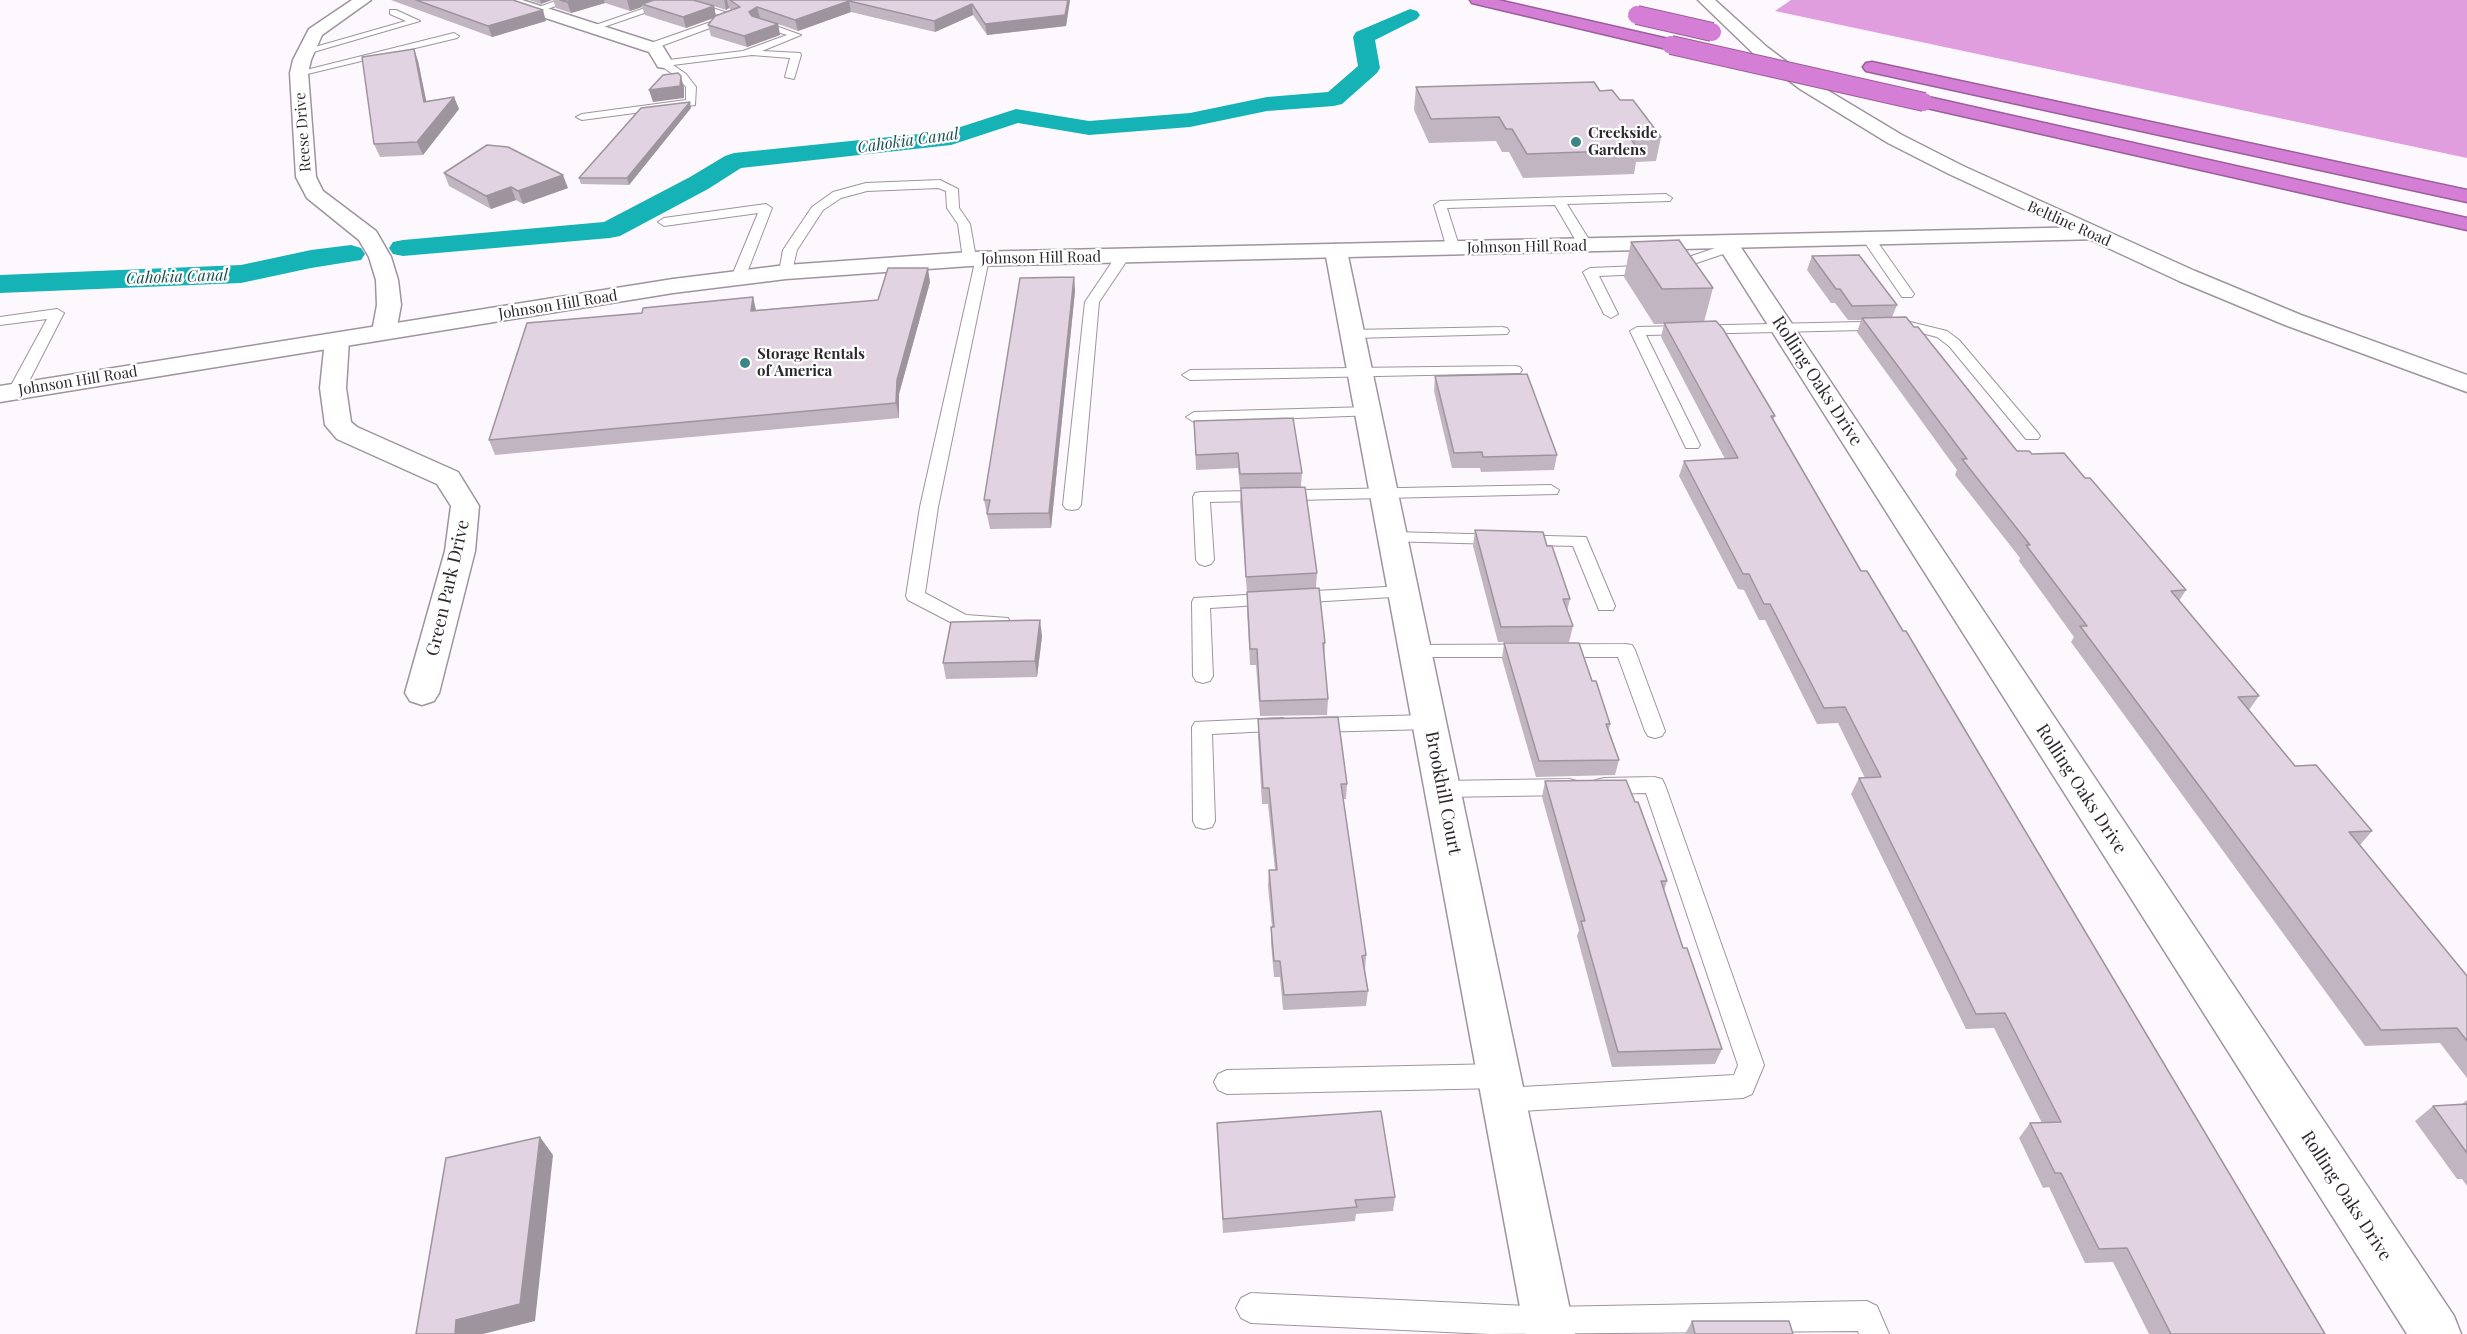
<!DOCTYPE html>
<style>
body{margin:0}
canvas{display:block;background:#fdf8fd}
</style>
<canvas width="2467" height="1334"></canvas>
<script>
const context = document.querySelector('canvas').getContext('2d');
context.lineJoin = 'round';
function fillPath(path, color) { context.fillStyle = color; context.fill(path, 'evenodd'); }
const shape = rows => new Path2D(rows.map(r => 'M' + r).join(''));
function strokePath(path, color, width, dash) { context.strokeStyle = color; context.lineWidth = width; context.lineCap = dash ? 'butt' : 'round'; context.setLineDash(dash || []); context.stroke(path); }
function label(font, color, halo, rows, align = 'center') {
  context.font = font + ' "Playfair Display",serif'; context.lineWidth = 4.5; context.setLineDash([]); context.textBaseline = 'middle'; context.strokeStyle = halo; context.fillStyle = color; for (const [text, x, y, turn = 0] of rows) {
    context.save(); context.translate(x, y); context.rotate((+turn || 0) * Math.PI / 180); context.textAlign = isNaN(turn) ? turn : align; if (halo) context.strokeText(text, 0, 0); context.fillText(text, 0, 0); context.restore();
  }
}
fillPath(shape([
 [1791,0,2467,0,2467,158,1775,11]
]), '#e09edf');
fillPath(shape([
 [1410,9,1417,11,1420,15,1417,19,1375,40,1380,68,1377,73,1342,104,1334,106,1267,111,1190,127,1089,135,1018,123,951,145,741,168,708,189,620,236,610,238,403,256,393,254,389,248,393,242,403,240,604,222,690,177,725,156,734,153,948,131,1016,109,1089,121,1190,113,1267,97,1328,92,1358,66,1353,37,1356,32,1410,9],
 [351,245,361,248,365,254,361,260,311,268,241,283,0,293,0,275,241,265,311,250,351,245]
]), '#15b3b6');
const service = shape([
 [558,0,573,0,536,13,531,10,558,0],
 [668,0,682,0,595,30,587,28,668,0],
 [694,4,700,4,740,17,653,49,645,49,645,45,725,17,694,8,694,4],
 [390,10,396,10,420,21,310,53,301,51,406,21,390,14,390,10],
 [759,20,801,35,762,51,800,53,801,55,794,79,785,77,790,58,752,55,673,65,686,74,696,87,695,105,582,120,576,117,582,114,686,100,686,87,678,78,660,65,660,61,743,51,787,35,756,25,754,23,759,20],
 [454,33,459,36,457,38,299,76,294,73,454,33],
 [940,180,958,189,959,208,970,224,976,258,982,255,989,259,938,507,925,593,966,615,1008,618,1010,622,1008,626,1001,628,956,625,908,600,906,596,920,507,975,262,970,263,963,259,958,224,947,208,946,191,938,188,867,191,841,198,823,210,797,250,791,275,786,276,779,272,783,250,812,207,833,192,866,183,940,180],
 [1666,194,1672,198,1670,201,1567,204,1593,246,1586,250,1579,246,1555,205,1447,208,1460,249,1458,252,1448,252,1434,205,1440,201,1666,194],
 [766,204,772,208,745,278,738,282,731,278,758,213,664,226,658,222,664,218,766,204],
 [1869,236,1874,237,1912,291,1914,294,1912,297,1902,297,1863,240,1869,236],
 [1730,243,1737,247,1735,250,1667,273,1599,276,1618,314,1611,318,1604,314,1583,272,1590,268,1665,265,1730,243],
 [1123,252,1130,256,1099,302,1081,505,1078,509,1072,510,1066,509,1063,505,1085,302,1118,253,1123,252],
 [57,309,64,313,24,391,21,394,11,394,8,391,47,319,0,325,0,317,57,309],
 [1906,321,1947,331,1959,340,2038,433,2040,436,2038,439,2026,439,1949,346,1937,337,1906,329,1646,335,1700,445,1698,448,1686,448,1630,331,1637,327,1906,321],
 [1502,327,1507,328,1509,331,1507,334,1353,338,1346,334,1353,330,1502,327],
 [1515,366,1520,367,1522,370,1520,373,1190,380,1182,375,1190,370,1515,366],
 [1368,407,1376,412,1374,415,1194,422,1186,417,1194,412,1368,407],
 [1551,485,1559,490,1557,494,1210,502,1214,560,1211,564,1205,566,1199,564,1196,560,1193,497,1195,493,1201,492,1551,485],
 [1392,532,1586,537,1615,606,1613,610,1599,610,1573,546,1386,541,1383,537,1386,533,1392,532],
 [1403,586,1409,588,1412,592,1409,596,1210,608,1213,676,1210,681,1203,683,1196,681,1193,676,1192,602,1194,598,1403,586],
 [1625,644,1632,645,1635,650,1665,731,1662,736,1655,738,1648,736,1645,731,1618,657,1415,657,1408,656,1405,651,1408,646,1415,645,1625,644],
 [1429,715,1436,717,1439,722,1436,727,1429,729,1315,732,1308,730,1305,725,1308,720,1315,718,1429,715],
 [1282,718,1289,720,1292,725,1289,730,1212,734,1215,821,1212,827,1204,829,1196,827,1193,821,1192,727,1195,722,1282,718],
 [1654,777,1662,779,1665,785,1764,1065,1752,1094,1743,1098,1504,1112,1495,1108,1491,1100,1495,1092,1504,1088,1734,1075,1738,1065,1646,793,1604,794,1596,792,1593,786,1596,780,1604,778,1654,777],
 [1569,779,1577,781,1580,787,1577,793,1569,795,1442,797,1434,795,1431,789,1434,783,1442,781,1569,779],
 [1499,1064,1508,1068,1512,1076,1508,1084,1499,1088,1227,1094,1218,1090,1214,1082,1218,1074,1227,1070,1499,1064],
 [1251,1293,1548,1307,1867,1301,1877,1306,1889,1334,1859,1334,1858,1331,1490,1334,1251,1323,1241,1318,1236,1308,1241,1298,1251,1293]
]);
const minor = shape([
 [352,0,371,0,322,35,311,60,308,73,316,177,323,191,376,231,391,257,398,280,401,305,396,332,393,337,384,339,375,337,372,332,377,305,376,280,369,257,359,240,307,198,296,177,290,73,293,60,309,29,352,0],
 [498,0,522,0,662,45,673,63,670,67,664,68,658,67,649,52,500,3,498,0],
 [1727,236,1735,238,1738,243,2454,1316,2461,1334,2407,1334,1716,243,1719,238,1727,236],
 [1336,244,1344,246,1347,251,1575,1334,1525,1334,1325,251,1328,246,1336,244],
 [337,333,346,335,349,340,346,388,351,422,357,427,458,472,479,506,475,551,439,693,434,701,422,705,410,701,405,693,445,551,451,506,437,484,337,439,325,425,320,388,325,340,328,335,337,333]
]);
const tertiary = shape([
 [2092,227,2100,229,2103,234,2100,239,970,266,786,279,673,293,0,402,0,386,673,279,786,265,970,252,2092,227]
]);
const secondary = shape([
 [1698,0,1715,0,1767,47,1812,81,1902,135,1963,166,2195,271,2301,315,2467,375,2467,392,2285,325,2179,281,1949,174,1888,143,1800,89,1755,55,1698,0]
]);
const motorway = shape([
 [1470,0,1498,0,1677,41,1679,45,1677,49,1671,50,1472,3,1470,0],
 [1872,62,2467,190,2467,202,1866,71,1863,67,1866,63,1872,62],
 [1924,96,2467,218,2467,230,1918,106,1915,102,1918,98,1924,96]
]);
strokePath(service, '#a093a0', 2);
strokePath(minor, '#a093a0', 3);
strokePath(tertiary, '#a093a0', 3);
strokePath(secondary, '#a093a0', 3);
strokePath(motorway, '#9a609a', 3);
fillPath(service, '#fff');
fillPath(minor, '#fff');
fillPath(tertiary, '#fff');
fillPath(secondary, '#fff');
fillPath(motorway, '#d57ed5');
const motorwayBridge = shape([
 [1637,15,1712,32],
 [1671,45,1924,102]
]);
strokePath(motorwayBridge, '#9a609a', 20, []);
strokePath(motorwayBridge, '#d57ed5', 18);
fillPath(shape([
 [391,0,513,0,546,21,492,37],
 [529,0,551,0,541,4],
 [553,0,1070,0,1066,26,987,35,973,15,935,32,851,12,798,31,778,24,780,35,747,47,711,36,708,25,714,18,686,28,645,15,642,7,630,11,605,3,571,13,556,8],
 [714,6,726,10,729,8,731,10,716,16],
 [414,49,418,61,426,101,454,97,459,109,423,155,380,157,374,144],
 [1416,87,1600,91,1620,100,1661,137,1656,161,1636,162,1634,174,1523,178,1509,152,1502,152,1496,141,1429,143,1414,110],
 [691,108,629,185,581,184,579,178],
 [444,173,568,188,523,204,516,200,491,209,449,186],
 [1631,242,1713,288,1704,322,1775,416,1773,420,1861,571,2325,1334,2149,1334,2113,1262,2085,1263,2049,1187,2043,1188,2019,1138,2030,1123,2042,1123,1994,1028,1966,1029,1851,794,1859,778,1865,778,1838,723,1817,724,1765,620,1759,620,1744,590,1738,589,1679,476,1684,461,1725,459,1661,337,1664,324,1654,324,1624,277],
 [1812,256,1897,305,1892,317,2017,451,2032,454,2085,478,2186,590,2179,601,2259,696,2249,710,2295,766,2372,831,2360,845,2467,976,2467,1078,2440,1043,2365,1046,2071,642,2074,637,2019,561,2020,558,1955,475,1957,470,1857,332,1861,320,1848,320,1835,303,1831,303,1807,270],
 [1074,277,1075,291,1051,528,990,529,984,500],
 [930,282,899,394,899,418,495,455,489,440,642,313,753,297,756,310,878,300],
 [1435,376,1557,455,1554,470,1481,472,1480,468,1452,468,1434,391],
 [1194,421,1302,473,1301,487,1317,573,1316,588,1325,643,1324,658,1328,699,1327,715,1260,716,1256,665,1250,665,1247,608,1247,593,1240,504,1241,489,1240,489,1238,468,1196,470],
 [1475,530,1547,546,1570,599,1567,611,1573,626,1569,642,1498,642,1473,546],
 [1042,636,1037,677,946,679,943,663],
 [1504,643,1592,681,1610,724,1609,730,1619,760,1615,775,1536,777,1502,659],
 [1258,719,1347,784,1346,799,1343,799,1366,955,1365,971,1368,991,1366,1006,1283,1010,1280,977,1274,977,1271,943,1271,927,1272,927,1268,886,1269,870,1275,870,1268,804,1262,804,1258,735],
 [1545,781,1635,802,1667,881,1664,891,1683,948,1722,1049,1715,1064,1612,1067,1577,936,1579,930,1542,797],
 [2467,1100,2467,1186,2462,1179,2457,1179,2415,1121,2433,1106,2461,1105],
 [1217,1123,1395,1197,1393,1211,1356,1214,1355,1221,1223,1233],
 [1692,1321,1793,1334,1685,1334]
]), '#c2b5c2');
fillPath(shape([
 [540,0,552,0,541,4],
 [575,0,604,0,605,3,571,13,567,2],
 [627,0,661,0,642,4,642,7,630,11],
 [724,0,727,0,729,8,726,10],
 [1068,0,1070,0,1066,26,987,35,985,24],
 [849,1,851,12,798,31,795,20],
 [972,4,973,15,935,32,934,21],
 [714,6,716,17,686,28,683,17],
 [757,7,760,18,752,23,749,12],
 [543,10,546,21,492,37,488,26],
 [778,24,780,35,747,47,744,36],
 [414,49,418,61,429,114,424,102],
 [681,76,684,88,684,98,653,102,649,90],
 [454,97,459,109,423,155,417,142],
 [690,102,691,108,629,185,627,178],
 [563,175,568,188,523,204,518,191],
 [511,187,516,200,491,209,486,196],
 [928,268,930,282,899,394,899,418,896,403,897,380],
 [1074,277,1075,291,1051,528,1049,513],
 [753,297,756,311,751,311],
 [1040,620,1042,636,1037,677,1035,661],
 [540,1137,553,1155,535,1321,483,1334,455,1334,456,1320]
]), '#9e949e');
const building = shape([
 [416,0,513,0,543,10,488,26,416,0],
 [560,0,575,0,567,2,560,0],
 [654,0,693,0,714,6,683,17,642,4,654,0],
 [730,0,1068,0,1065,15,985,24,972,4,934,21,849,1,795,20,757,7,749,12,752,16,778,24,744,36,708,25,715,16,740,7,730,0],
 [414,49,424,102,454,97,417,142,374,144,362,57,414,49],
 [678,73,681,76,680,86,649,90,663,75,678,73],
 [1594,82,1600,91,1612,90,1620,100,1633,100,1661,137,1630,138,1639,150,1527,154,1512,129,1506,129,1499,117,1431,119,1416,87,1594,82],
 [690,102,627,178,579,178,641,108,690,102],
 [487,145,508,147,563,175,518,191,511,187,486,196,444,173,487,145],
 [1679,240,1713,288,1662,289,1631,242,1679,240],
 [1859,255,1897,305,1852,306,1840,289,1836,289,1812,256,1859,255],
 [888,268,928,268,897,380,896,403,489,440,527,323,642,313,643,308,753,297,751,311,878,300,888,268],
 [1074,277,1049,513,987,514,990,500,984,500,1020,278,1074,277],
 [1906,317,1914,327,1918,327,2017,451,2029,451,2032,454,2064,453,2085,478,2090,478,2186,590,2171,591,2259,696,2238,697,2295,766,2316,765,2372,831,2349,832,2467,976,2467,1041,2457,1028,2381,1030,2080,626,2087,626,2026,545,2030,545,1962,459,1967,459,1862,318,1906,317],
 [1716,321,1723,329,1775,416,1771,416,1861,571,1867,571,1903,631,1906,631,2325,1334,2171,1334,2127,1248,2099,1249,2061,1173,2055,1173,2030,1123,2061,1122,2005,1013,1976,1014,1859,778,1881,777,1845,707,1824,708,1770,604,1764,604,1749,574,1743,574,1684,461,1738,458,1664,323,1716,321],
 [1527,374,1557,455,1483,457,1482,452,1454,453,1435,376,1527,374],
 [1293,418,1302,473,1240,474,1238,453,1196,455,1194,421,1293,418],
 [1305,487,1317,573,1246,577,1241,488,1305,487],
 [1475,530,1543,532,1547,546,1552,546,1570,599,1563,599,1573,626,1501,627,1475,530],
 [1319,588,1325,643,1323,643,1328,699,1260,701,1257,649,1250,649,1247,592,1319,588],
 [1040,620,1035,661,943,663,951,622,1040,620],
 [1504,643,1579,643,1592,681,1596,681,1610,724,1606,724,1619,760,1539,761,1504,643],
 [1338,717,1347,784,1341,784,1366,955,1362,956,1368,991,1284,995,1280,961,1274,961,1271,927,1274,927,1269,870,1277,870,1269,788,1263,788,1258,719,1338,717],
 [1626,780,1635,802,1638,802,1667,881,1661,881,1683,948,1687,948,1722,1049,1618,1052,1581,921,1585,921,1545,781,1626,780],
 [2467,1104,2467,1153,2433,1106,2467,1104],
 [1381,1111,1395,1197,1355,1200,1357,1207,1223,1219,1217,1123,1381,1111],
 [540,1137,520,1304,456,1320,455,1334,416,1334,446,1158,540,1137],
 [1692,1321,1789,1321,1793,1334,1695,1334,1692,1321]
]);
fillPath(building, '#e1d3e1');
strokePath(building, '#9e949e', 1.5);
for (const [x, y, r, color] of [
 [1576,142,6,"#3d8687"],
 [745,363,6,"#3d8687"]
]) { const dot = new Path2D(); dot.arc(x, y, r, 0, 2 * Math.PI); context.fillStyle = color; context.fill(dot); strokePath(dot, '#fff', 2); }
label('15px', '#2d282d', '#fff', [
 ["Reese Drive",303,132,-94],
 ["Beltline Road",2069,224,24],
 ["Johnson Hill Road",1527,247,-1],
 ["Johnson Hill Road",1041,258,-1],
 ["Johnson Hill Road",558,305,-9],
 ["Johnson Hill Road",78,381,-9]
]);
label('bold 15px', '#2d282d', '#fff', [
 ["Creekside",1588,133],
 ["Gardens",1588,150],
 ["Storage Rentals",757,354],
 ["of America",757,371]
], 'left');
label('italic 16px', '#154f50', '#fff', [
 ["Cahokia Canal",908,141,-8],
 ["Cahokia Canal",177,277,-2]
]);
label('18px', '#2d282d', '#fff', [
 ["Rolling Oaks Drive",1817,381,57],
 ["Green Park Drive",448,588,-77],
 ["Rolling Oaks Drive",2081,789,57],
 ["Brookhill Court",1443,793,79],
 ["Rolling Oaks Drive",2346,1196,57]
]);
</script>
